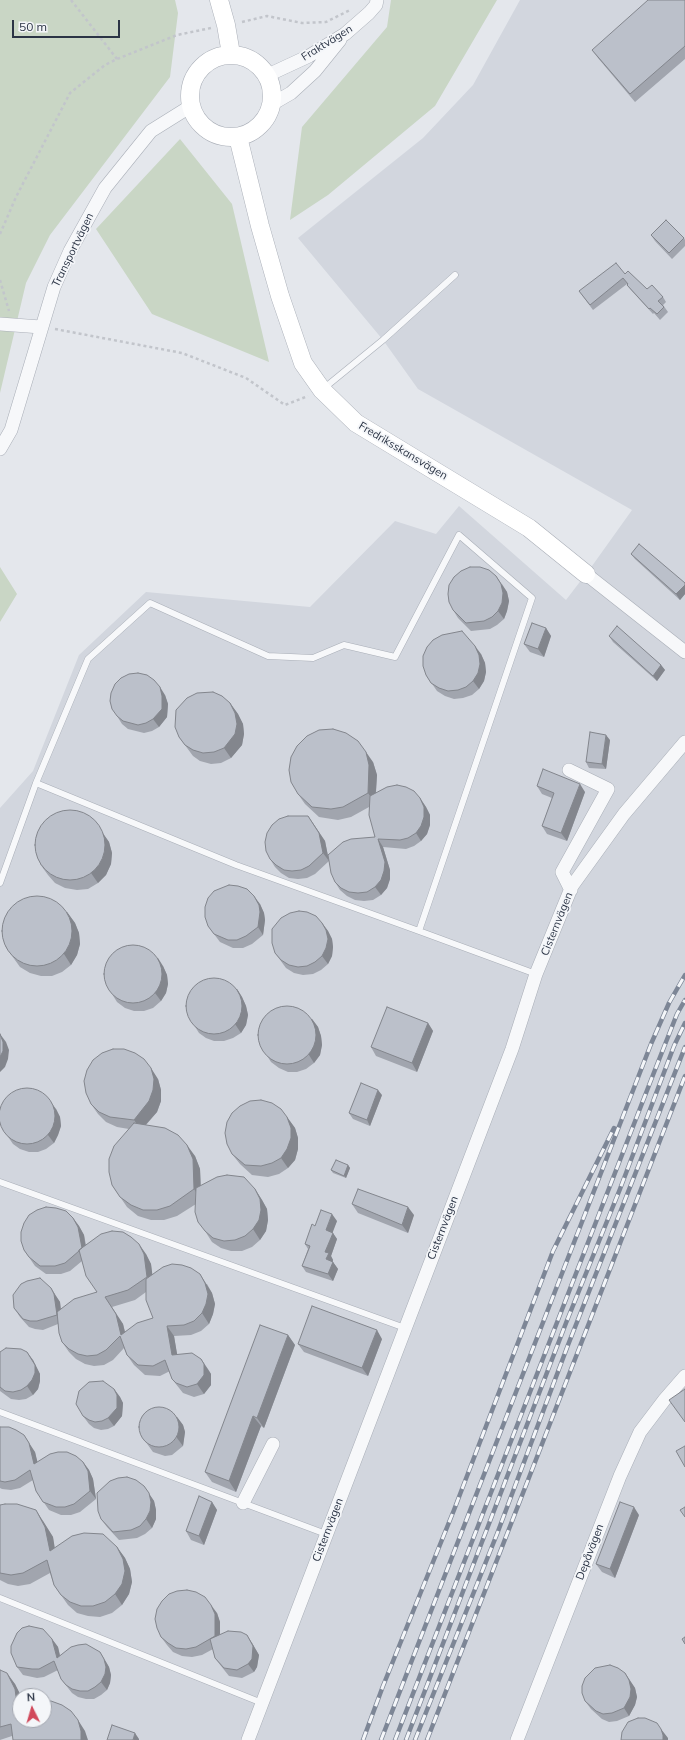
<!DOCTYPE html>
<meta charset="utf-8">
<style>
body{margin:0}
#map{position:relative;width:685px;height:1740px;overflow:hidden;background:#e4e7ec;font-family:Mulish,sans-serif}
canvas{display:block}
.north{position:absolute;left:12px;top:1688px;width:40px;height:40px;box-sizing:border-box;background:#f4f6f9;border:1px solid #a4a8b1;border-radius:50%;rotate:355deg;font-size:11px;font-weight:700;line-height:16px;text-align:center;color:#2b3445}
.north::after{content:'';display:block;margin:auto;width:14px;height:18px;background:#d1495b;clip-path:polygon(50% 0,100% 100%,50% 72%,0 100%)}
.scale{position:absolute;left:12px;top:20px;width:108px;height:18px;box-sizing:border-box;border:2px solid #2b3445;border-top:0;padding-left:5px;font-size:12px;line-height:14px;white-space:nowrap;color:#2b3445;-webkit-text-stroke:3px #f4f6f9;paint-order:stroke}
</style>
<div id="map">
<canvas width="685" height="1740"></canvas>
<div class="north">N</div>
<div class="scale">50 m</div>
</div>
<script>
const context = document.querySelector('canvas').getContext('2d');
context.lineJoin = 'round';
function fillPath(path, color) { context.fillStyle = color; context.fill(path, 'evenodd'); }
const shape = rows => new Path2D(rows.map(r => 'M' + r).join(''));
function strokePath(path, color, width, dash) { context.strokeStyle = color; context.lineWidth = width; context.lineCap = dash ? 'butt' : 'round'; context.setLineDash(dash || []); context.stroke(path); }
function label(font, color, halo, rows, align = 'center') {
  context.font = font + ' Mulish,sans-serif'; context.lineWidth = 3.5; context.setLineDash([]); context.textBaseline = 'middle'; context.strokeStyle = halo; context.fillStyle = color; for (const [text, x, y, turn = 0] of rows) {
    context.save(); context.translate(x, y); context.rotate((+turn || 0) * Math.PI / 180); context.textAlign = isNaN(turn) ? turn : align; if (halo) context.strokeText(text, 0, 0); context.fillText(text, 0, 0); context.restore();
  }
}
fillPath(shape([
 [520,0,685,0,685,1740,0,1740,0,808,33,771,79,655,146,592,310,607,395,521,436,534,459,506,566,600,592,566,632,510,418,389,383,340,298,238,423,138,473,85],
 [20,1696,44,1696,44,1720,20,1720]
]), '#d2d6de');
fillPath(shape([
 [0,0,175,0,178,13,170,77,50,235,26,283,0,393],
 [391,0,497,0,435,106,328,195,290,220,302,127,387,27],
 [180,139,232,204,269,362,152,314,96,229],
 [0,567,17,594,0,622]
]), '#c9d6c5');
const lane = shape([
 [323,389,383,340,455,275],
 [36,783,236,865,419,931],
 [0,883,36,783,88,659,150,603,268,656,313,658,344,645,395,657,459,535,532,598,419,931,536,974],
 [0,1182,405,1328],
 [0,1412,326,1534],
 [0,1598,262,1703]
]);
const street = shape([
 [268,75,309,56,345,34,369,13,376,5,377,0],
 [272,104,291,93,315,71,340,40],
 [0,324,41,327],
 [0,449,11,430,54,287,70,251,105,188,151,131,191,106],
 [586,574,685,652],
 [569,770,608,789,562,872,571,890],
 [243,1503,273,1444],
 [248,1740,512,1049,536,974,572,886,624,814,685,742],
 [517,1740,620,1476,640,1432,665,1399,685,1376]
]);
const secondary = shape([
 [219,0,226,25,231,54],
 '190 96a41 41 0 1 1 82 0a41 41 0 1 1-82 0Z',
 [238,137,260,226,280,296,303,363,322,390,356,423,529,528,586,574]
]);
strokePath(lane, '#a9aeb7', 7);
strokePath(street, '#a9aeb7', 14);
strokePath(secondary, '#a9aeb7', 19);
strokePath(shape([
 [71,0,117,59],
 [242,22,267,16,302,23,326,22,350,10],
 [0,234,16,197,70,93,105,65,117,59,177,35,211,28],
 [0,280,9,311],
 [55,329,182,353,246,378,285,405,308,396]
]), '#c2c5cb', 2.5, [3, 3]);
strokePath(lane, '#f7f8fa', 6);
strokePath(street, '#f7f8fa', 13);
strokePath(secondary, '#fff', 18);
const rail = shape([
 [363,1740,383,1686,454,1510,553,1251,614,1128],
 [381,1740,651,1044,669,1003,685,975],
 [395,1740,653,1075,677,1014,685,1000],
 [406,1740,566,1323,620,1189,674,1046,685,1023],
 [415,1740,497,1534,568,1345,685,1047],
 [427,1740,685,1076]
]);
strokePath(rail, '#7d8696', 4.5);
strokePath(rail, '#f4f6f9', 3, [9]);
fillPath(shape([
 [685,0,685,59,635,102,598,58,592,50],
 [651,235,684,238,685,240,685,246,672,259,655,241],
 [625,274,647,289,663,297,666,302,663,305,668,312,660,320,654,313,653,314,631,290,627,285,628,284,627,284,593,310,579,291],
 [631,554,685,583,685,594,680,600,635,559],
 [502,584,507,592,509,601,507,611,504,619,497,625,490,629,471,631,458,618,453,610],
 [546,628,551,636,544,657,530,652,524,644],
 [609,636,661,665,665,670,657,681,613,642],
 [481,654,485,663,486,672,484,681,479,689,472,695,463,698,454,699,445,696,437,691,426,675],
 [165,695,168,704,167,717,159,727,152,731,144,733,128,729,122,724,117,716],
 [230,703,238,714,243,724,244,734,242,745,231,758,221,763,211,764,200,761,193,756,179,737],
 [610,740,606,769,589,768,586,762],
 [373,762,377,775,376,793,420,798,426,807,430,815,430,825,427,834,421,841,414,846,406,849,383,847,390,870,390,879,387,888,381,895,373,900,364,901,355,900,347,896,340,890,335,882,375,837,369,807,351,817,338,820,319,817,305,804,298,794],
 [537,786,585,792,567,841,547,834,542,826,552,798,542,794],
 [308,816,325,841,329,861,315,874,307,878,298,879,289,878,281,873,275,867,270,859],
 [95,822,109,842,112,853,111,864,106,875,98,883,88,889,77,890,65,888,55,883,48,875,40,864],
 [260,904,264,913,265,920,263,935,252,944,243,948,233,948,220,942,208,926],
 [67,912,75,923,79,933,80,944,77,955,71,965,62,972,52,976,41,976,30,973,20,967,5,946],
 [322,923,328,931,332,939,333,947,332,956,328,964,321,970,313,974,303,975,294,973,286,968,275,953],
 [163,966,167,975,168,984,166,993,161,1001,153,1008,144,1011,134,1011,125,1008,117,1002,112,994],
 [237,989,242,997,246,1006,248,1015,246,1025,241,1033,233,1038,224,1041,214,1041,206,1038,199,1033,189,1017],
 [312,1019,318,1027,321,1036,322,1045,320,1055,314,1063,306,1069,297,1072,288,1072,279,1068,271,1062,266,1054],
 [428,1023,433,1031,417,1072,376,1056,371,1047],
 [158,1079,161,1090,161,1101,157,1112,146,1125,195,1156,200,1169,201,1186,255,1189,262,1200,267,1209,268,1220,266,1231,260,1240,252,1247,242,1251,231,1251,221,1248,212,1242,205,1231,196,1204,177,1216,164,1220,151,1220,138,1216,127,1207,112,1185,129,1129,117,1127,106,1122,98,1114,91,1104],
 [382,1095,370,1126,353,1119,349,1113],
 [56,1109,60,1117,61,1126,58,1135,54,1143,46,1149,38,1152,29,1152,20,1149,13,1144,2,1128],
 [287,1117,295,1128,298,1138,298,1149,295,1160,288,1168,279,1174,268,1177,252,1175,240,1164,232,1154],
 [348,1165,350,1168,346,1178,333,1173,331,1170],
 [352,1204,414,1215,408,1233,358,1213],
 [73,1218,79,1226,84,1235,86,1245,146,1254,151,1264,152,1275,207,1284,212,1293,215,1304,213,1314,209,1324,201,1331,191,1335,174,1336,177,1355,201,1359,208,1369,211,1374,211,1385,204,1394,194,1397,183,1393,172,1379,170,1371,160,1376,145,1375,134,1365,127,1355,124,1348,113,1360,104,1365,94,1366,85,1364,76,1359,69,1352,62,1342,58,1324,43,1330,35,1329,29,1327,20,1317,14,1308,51,1288,56,1296,60,1302,61,1309,97,1292,82,1261,70,1271,61,1274,46,1274,35,1266,24,1250],
 [146,1292,153,1318,125,1332,123,1324,112,1307,135,1300],
 [337,1221,332,1232,337,1239,331,1256,333,1260,333,1262,338,1269,333,1281,306,1272,302,1266,308,1249,305,1244,315,1226],
 [288,1335,295,1345,264,1428,261,1426,236,1492,212,1482,205,1472],
 [382,1339,368,1376,304,1352,298,1344],
 [0,1352,33,1360,40,1374,40,1381,38,1389,33,1395,26,1399,19,1400,11,1399,0,1391],
 [114,1389,120,1397,123,1403,122,1416,114,1426,108,1429,101,1430,94,1428,89,1424,83,1416],
 [177,1417,183,1425,185,1432,183,1446,172,1455,165,1456,153,1452,140,1434],
 [0,1427,35,1452,37,1462,83,1462,89,1470,93,1479,96,1499,80,1512,71,1515,61,1515,49,1510,36,1491,33,1480,20,1488,11,1490,2,1489,0,1488],
 [149,1494,154,1501,156,1510,156,1519,152,1528,145,1534,137,1538,119,1540,107,1527,101,1519],
 [212,1502,217,1510,204,1545,191,1540,186,1531],
 [0,1505,43,1521,53,1537,54,1548,117,1547,125,1558,130,1569,132,1582,129,1594,122,1605,112,1613,100,1617,88,1616,77,1613,68,1605,54,1585,50,1573,30,1584,18,1586,8,1584,0,1580],
 [639,1515,615,1578,602,1572,596,1564],
 [217,1613,220,1622,220,1634,252,1643,259,1655,257,1667,254,1672,242,1678,229,1676,221,1666,215,1658,213,1649,202,1655,192,1657,182,1656,173,1652,167,1645,161,1637],
 [52,1639,58,1647,60,1655,105,1660,109,1667,111,1675,110,1683,107,1690,101,1695,94,1699,86,1699,78,1697,72,1693,61,1679,58,1670,44,1677,37,1678,23,1675,17,1667],
 [0,1670,15,1684,21,1696,20,1696,20,1720,85,1731,12,1736,0,1740],
 [625,1673,635,1688,637,1697,635,1705,629,1716,617,1721,609,1722,602,1719,591,1709,585,1701]
]), '#a1a5ae');
fillPath(shape([
 [496,576,507,592,509,601,507,611,504,619,498,611],
 [685,585,685,594,680,600,676,594],
 [546,628,551,636,544,657,538,649],
 [475,646,481,654,485,663,486,672,484,681,479,689,473,681],
 [661,665,665,670,657,681,653,676],
 [160,687,165,695,168,704,167,717,159,727,153,719],
 [230,703,238,714,243,724,244,734,242,745,231,758,224,748],
 [606,735,610,740,606,769,602,764],
 [366,752,373,762,377,775,375,804,368,793],
 [580,784,585,792,567,841,561,833],
 [420,798,426,807,430,815,430,825,427,834,421,841,416,833],
 [308,816,325,841,329,861,323,853],
 [95,822,109,842,112,853,111,864,106,875,98,883,91,873],
 [378,839,383,847,390,870,390,879,387,888,381,895,375,887],
 [254,896,260,904,264,913,265,920,263,935,258,927],
 [67,912,75,923,79,933,80,944,77,955,71,965,64,954],
 [322,923,328,931,332,939,333,947,332,956,328,964,322,956],
 [158,958,163,966,167,975,168,984,166,993,161,1001,155,993],
 [237,989,242,997,246,1006,248,1015,246,1025,241,1033,235,1024],
 [312,1019,318,1027,321,1036,322,1045,320,1055,314,1063,309,1055],
 [428,1023,433,1031,417,1072,412,1063],
 [0,1034,6,1042,9,1050,8,1059,5,1067,0,1072],
 [151,1068,158,1079,161,1090,161,1101,157,1112,141,1130,134,1120],
 [378,1090,382,1095,370,1126,367,1120],
 [50,1101,56,1109,60,1117,61,1126,58,1135,54,1143,48,1135],
 [287,1117,295,1128,298,1138,298,1149,295,1160,288,1168,281,1158],
 [187,1145,195,1156,200,1169,201,1200,194,1189],
 [348,1165,350,1168,346,1178,344,1176],
 [255,1189,262,1200,267,1209,268,1220,266,1231,260,1240,253,1229],
 [408,1207,414,1215,408,1233,402,1225],
 [332,1214,337,1221,331,1237,326,1230],
 [73,1218,79,1226,84,1235,87,1257,82,1249],
 [333,1233,337,1239,331,1256,333,1260,331,1266,326,1259,325,1252],
 [139,1244,146,1254,151,1264,154,1287,147,1277],
 [333,1262,338,1269,333,1281,328,1274],
 [200,1274,212,1293,215,1304,213,1314,209,1324,202,1313],
 [51,1288,56,1296,60,1302,62,1323,57,1315],
 [105,1297,123,1324,128,1345,121,1335],
 [167,1326,174,1336,179,1365,172,1355],
 [377,1330,382,1339,368,1376,362,1368],
 [288,1335,295,1345,264,1428,257,1418],
 [27,1352,33,1360,40,1374,40,1381,38,1389,33,1395,27,1386],
 [201,1359,211,1374,211,1385,204,1394,197,1384],
 [114,1389,120,1397,123,1403,122,1416,114,1426,108,1418],
 [253,1416,261,1426,236,1492,229,1481],
 [177,1417,183,1425,185,1432,183,1446,177,1438],
 [24,1435,35,1452,40,1472,34,1464],
 [83,1462,89,1470,93,1479,96,1499,90,1491],
 [144,1486,154,1501,156,1510,156,1519,152,1528,146,1519],
 [212,1502,217,1510,204,1545,199,1536],
 [634,1507,639,1515,615,1578,610,1569],
 [36,1510,43,1521,53,1537,57,1561,50,1551],
 [117,1547,125,1558,130,1569,132,1582,129,1594,122,1605,115,1594],
 [211,1605,217,1613,220,1622,220,1644,215,1636],
 [247,1635,252,1643,259,1655,257,1667,254,1672,248,1664],
 [52,1639,58,1647,62,1666,57,1658],
 [100,1652,109,1667,111,1675,110,1683,107,1690,101,1682],
 [7,1673,15,1684,21,1696,20,1696,20,1714,18,1711],
 [625,1673,635,1688,637,1697,635,1705,629,1716,624,1708],
 [78,1720,85,1731,88,1740,81,1740],
 [661,1729,668,1738,668,1740,663,1740],
 [135,1733,139,1739,139,1740,133,1740]
]), '#83868d');
const building = shape([
 [648,0,685,0,685,46,630,94,592,50,648,0],
 [666,220,684,238,669,253,651,235,666,220],
 [616,263,625,274,628,271,647,289,652,285,663,297,658,301,664,307,657,314,650,308,649,309,627,285,628,284,623,278,590,305,579,291,616,263],
 [639,544,685,583,685,585,676,594,631,554,639,544],
 [470,567,480,567,489,570,496,576,501,584,503,593,502,603,498,611,492,617,484,621,466,623,453,610,449,602,448,594,449,585,454,577,461,571,470,567],
 [532,623,546,628,538,649,524,644,532,623],
 [617,626,661,665,653,676,609,636,617,626],
 [462,631,475,646,479,655,480,664,478,673,473,681,466,687,458,690,448,691,439,688,431,683,426,675,423,666,423,656,427,647,433,640,442,635,462,631],
 [138,673,147,675,154,680,160,687,162,696,162,709,153,719,146,723,138,725,123,721,117,716,112,709,110,701,111,693,115,684,121,678,129,674,138,673],
 [213,692,222,696,230,703,235,713,237,724,235,734,224,748,214,752,203,753,193,750,185,745,179,737,175,727,176,710,187,698,197,693,213,692],
 [333,729,346,733,358,741,366,752,369,765,368,793,343,807,331,809,312,807,298,794,291,782,289,770,291,757,297,746,307,736,319,730,333,729],
 [590,732,606,735,602,764,586,762,590,732],
 [543,769,580,784,561,833,542,826,554,793,537,786,543,769],
 [397,785,406,787,414,791,420,798,424,807,424,817,421,826,416,833,408,838,400,840,378,839,385,862,384,871,381,880,375,887,367,892,358,893,349,892,341,888,335,882,331,873,328,855,343,842,351,839,375,837,369,815,370,796,387,787,397,785],
 '35 845a35 35 0 1 1 70 0a35 35 0 1 1-70 0Z',
 [288,816,308,816,319,833,323,853,309,866,301,870,292,871,284,870,276,865,270,859,266,851,265,842,267,833,272,825,279,819,288,816],
 [229,885,238,886,247,889,254,896,259,905,260,912,258,927,246,936,237,940,228,940,214,934,208,926,205,917,205,907,208,898,214,891,229,885],
 '2 931a35 35 0 1 1 70 0a35 35 0 1 1-70 0Z',
 [299,911,307,912,316,916,322,923,326,930,328,939,326,948,322,956,315,962,307,966,298,967,289,965,281,960,275,953,272,943,272,929,281,918,290,913,299,911],
 '104 974a29 29 0 1 1 58 0a29 29 0 1 1-58 0Z',
 '186 1006a28 28 0 1 1 56 0a28 28 0 1 1-56 0Z',
 '258 1035a29 29 0 1 1 58 0a29 29 0 1 1-58 0Z',
 [387,1007,428,1023,412,1063,371,1047,387,1007],
 [0,1034,3,1042,3,1051,0,1057,0,1034],
 [113,1049,124,1049,135,1053,144,1059,151,1068,154,1079,153,1090,149,1101,134,1120,110,1117,99,1112,91,1104,86,1093,84,1081,87,1070,93,1060,102,1053,113,1049],
 [361,1083,378,1090,367,1120,349,1113,361,1083],
 '-1 1116a28 28 0 1 1 56 0a28 28 0 1 1-56 0Z',
 [261,1100,272,1103,281,1109,287,1117,291,1128,291,1138,287,1149,281,1158,272,1163,261,1166,245,1165,232,1154,227,1144,225,1133,227,1122,232,1113,240,1106,250,1101,261,1100],
 [134,1123,165,1128,178,1135,187,1145,193,1159,194,1189,170,1206,157,1210,143,1210,131,1205,120,1197,112,1185,109,1172,109,1159,114,1146,134,1123],
 [336,1160,348,1165,344,1176,331,1170,336,1160],
 [227,1175,244,1177,255,1189,260,1199,261,1210,259,1220,253,1229,245,1236,235,1240,224,1241,213,1238,205,1231,198,1222,195,1212,196,1188,217,1177,227,1175],
 [358,1189,408,1207,402,1225,352,1204,358,1189],
 [46,1207,56,1208,66,1211,73,1218,78,1227,82,1248,79,1250,79,1251,65,1263,55,1266,40,1266,29,1257,24,1250,21,1241,21,1232,24,1223,29,1215,37,1210,46,1207],
 [321,1210,332,1214,326,1230,333,1233,325,1252,329,1253,326,1259,333,1262,328,1274,302,1266,310,1246,305,1244,312,1224,315,1226,321,1210],
 [112,1231,123,1232,131,1237,139,1244,144,1254,147,1277,128,1290,105,1297,116,1314,121,1335,137,1323,153,1318,146,1300,146,1279,163,1267,172,1264,182,1265,191,1268,200,1274,205,1283,208,1294,206,1304,202,1313,194,1321,184,1325,167,1326,172,1355,192,1353,201,1359,204,1364,204,1375,197,1384,187,1387,176,1383,172,1379,165,1360,153,1366,138,1365,127,1355,120,1336,106,1350,97,1355,87,1356,78,1354,69,1349,62,1342,59,1333,57,1312,74,1299,97,1292,86,1276,79,1250,101,1234,112,1231],
 [40,1278,51,1288,54,1294,57,1315,37,1321,30,1321,23,1319,14,1308,13,1295,21,1284,27,1281,40,1278],
 [312,1306,377,1330,362,1368,298,1344,312,1306],
 [260,1325,288,1335,257,1418,253,1416,229,1481,205,1472,260,1325],
 [6,1348,21,1349,27,1352,35,1365,35,1373,32,1380,27,1386,21,1390,13,1392,5,1391,0,1387,0,1352,6,1348],
 [103,1381,114,1389,117,1395,117,1408,108,1418,102,1421,95,1422,89,1420,83,1416,76,1404,79,1391,89,1382,103,1381],
 [685,1389,685,1422,669,1400,685,1389],
 '139 1427a20 20 0 1 1 40 0a20 20 0 1 1-40 0Z',
 [0,1427,9,1427,16,1430,24,1435,29,1443,34,1464,50,1454,58,1452,67,1452,76,1456,83,1462,88,1471,90,1491,74,1504,65,1507,56,1507,43,1502,36,1491,30,1470,15,1480,5,1482,0,1481,0,1427],
 [685,1446,685,1467,676,1451,685,1446],
 [127,1477,136,1480,144,1486,149,1493,151,1502,150,1511,146,1519,140,1526,131,1530,113,1532,101,1519,98,1511,97,1493,110,1481,118,1478,127,1477],
 [199,1496,212,1502,199,1536,186,1531,199,1496],
 [620,1502,634,1507,610,1569,596,1564,620,1502],
 [5,1504,17,1504,36,1510,45,1527,50,1551,72,1536,84,1533,103,1534,117,1547,123,1559,125,1571,122,1584,115,1594,105,1602,93,1606,81,1606,70,1602,61,1595,54,1585,47,1560,23,1573,11,1575,0,1573,0,1505,5,1504],
 [685,1507,685,1517,680,1510,685,1507],
 [187,1590,196,1592,205,1597,211,1605,215,1614,215,1636,196,1647,186,1649,176,1648,168,1643,161,1637,157,1628,155,1619,157,1609,162,1601,169,1594,177,1591,187,1590],
 [29,1626,43,1629,52,1639,57,1658,71,1647,78,1645,86,1644,100,1652,104,1659,106,1667,105,1674,101,1682,95,1687,88,1691,80,1691,72,1689,66,1685,61,1679,54,1661,39,1669,32,1669,17,1667,11,1653,11,1646,17,1633,22,1628,29,1626],
 [228,1631,241,1632,247,1635,253,1646,252,1659,248,1664,237,1670,224,1668,215,1658,210,1639,228,1631],
 [685,1637,685,1644,682,1639,685,1637],
 [610,1665,618,1668,625,1673,629,1680,631,1689,630,1697,624,1708,612,1713,603,1714,596,1711,585,1701,582,1693,582,1686,585,1678,595,1668,610,1665],
 [0,1670,7,1673,15,1689,18,1711,20,1710,20,1720,44,1720,44,1702,51,1701,62,1705,71,1711,78,1720,81,1731,81,1740,13,1740,11,1724,0,1727,0,1670],
 [638,1718,645,1718,657,1723,661,1729,663,1735,663,1740,621,1740,622,1732,628,1722,638,1718],
 [112,1725,135,1733,133,1740,107,1740,112,1725]
]);
fillPath(building, '#bbc0ca');
strokePath(building, '#83868d', 1);
label('11px', '#2b3445', '#f4f6f9', [
 ["Fraktvägen",327,43,-32],
 ["Transportvägen",73,250,-64],
 ["Fredriksskansvägen",403,451,31],
 ["Cisternvägen",557,924,-68],
 ["Cisternvägen",443,1228,-69],
 ["Cisternvägen",328,1530,-69],
 ["Depåvägen",590,1552,-69]
]);
</script>
